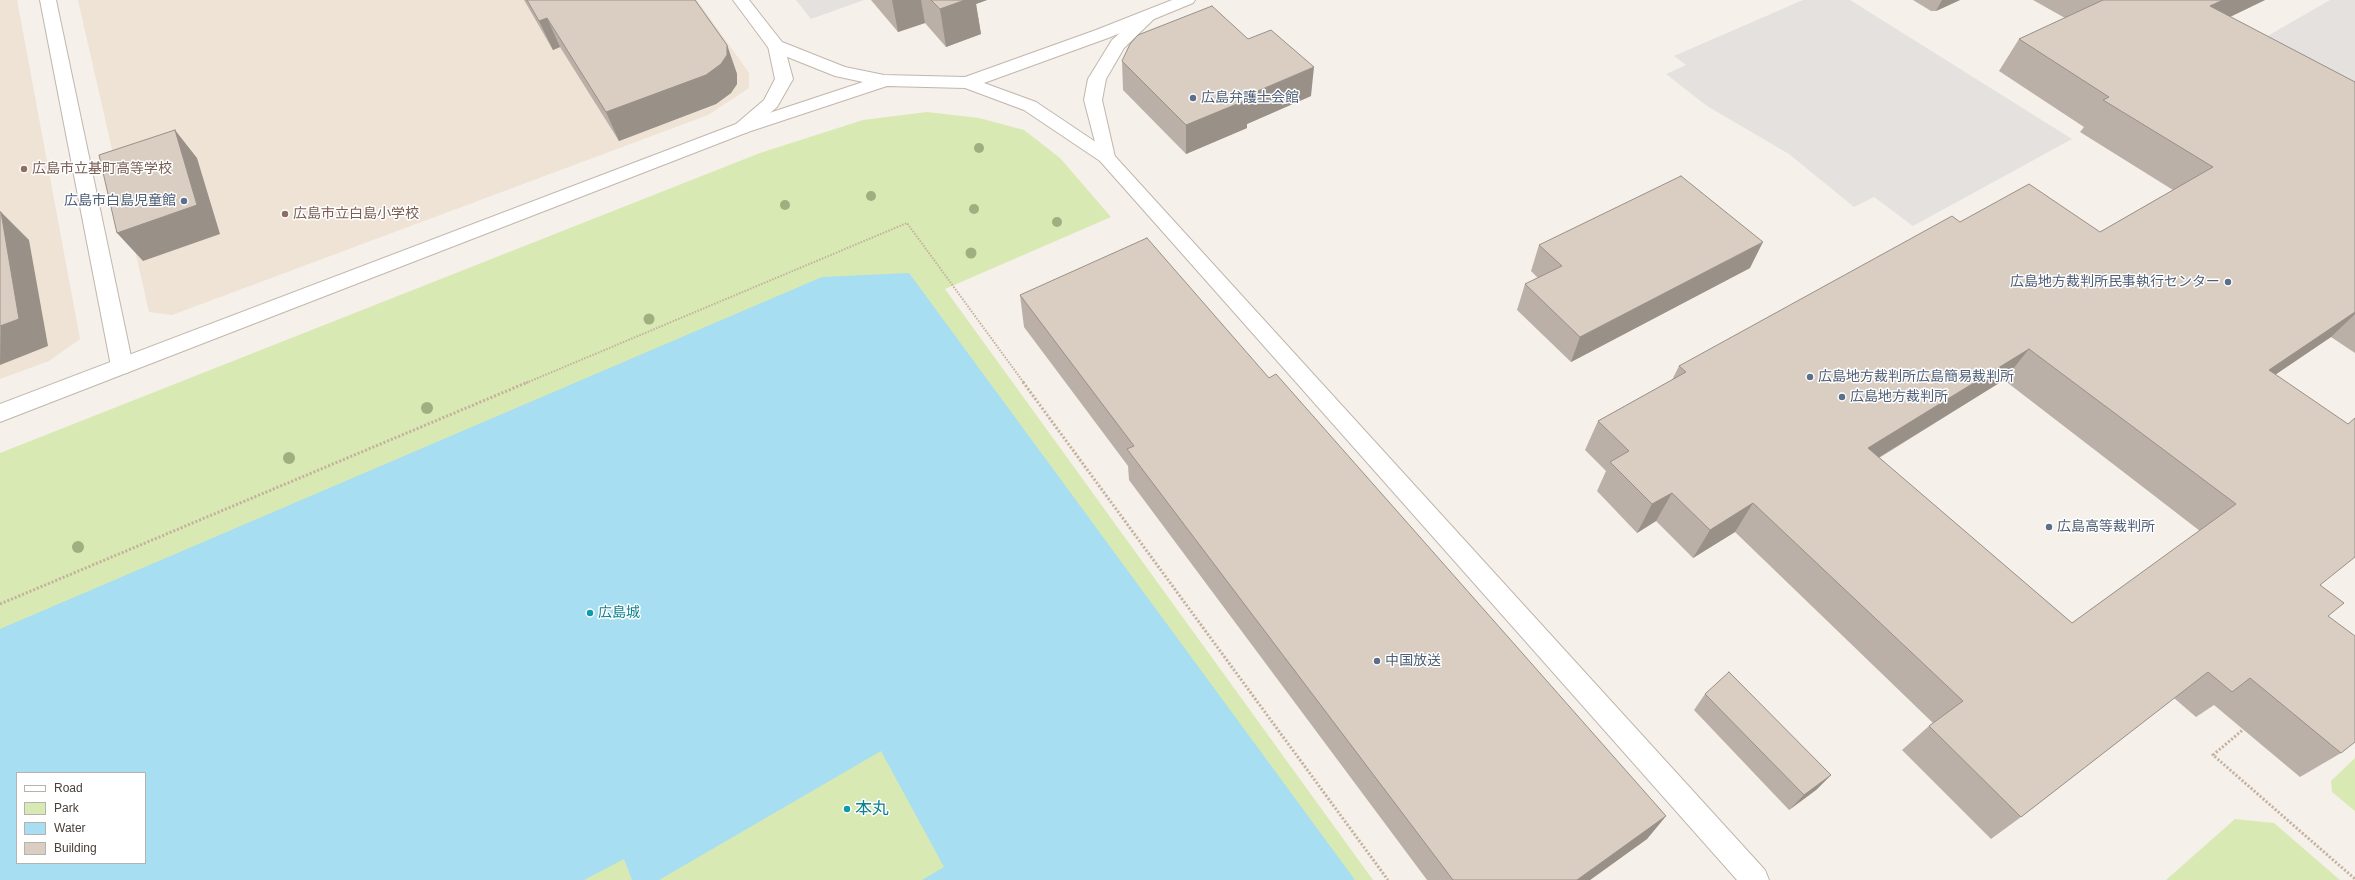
<!DOCTYPE html>
<meta charset="utf-8">
<style>
body{margin:0}
#map{position:relative;width:2355px;height:880px;overflow:hidden;background:#f5f0ea;font-family:Helvetica,sans-serif}
canvas{display:block}
.legend{position:absolute;left:16px;top:772px;width:130px;height:92px;box-sizing:border-box;background:#fff;border:1px solid #b6b3af;margin:0;padding:5px 7px;list-style:none;font-size:12px;color:#494038}
.legend li{display:flex;align-items:center;gap:8px;height:20px}
.legend b{width:20px;border:1px solid #b6b3af}
</style>
<div id="map">
<canvas width="2355" height="880"></canvas>
<ul class="legend">
<li><b style="height:5px;background:#fff"></b>Road</li>
<li><b style="height:11px;background:#d9e9b3"></b>Park</li>
<li><b style="height:11px;background:#a7def1"></b>Water</li>
<li><b style="height:11px;background:#dacdc2"></b>Building</li>
</ul>
</div>
<script>
const context = document.querySelector('canvas').getContext('2d');
context.lineJoin = 'round';
function fillPath(path, color) { context.fillStyle = color; context.fill(path, 'evenodd'); }
const shape = rows => new Path2D(rows.map(r => 'M' + r).join(''));
function strokePath(path, color, width, dash) { context.strokeStyle = color; context.lineWidth = width; context.lineCap = dash ? 'butt' : 'round'; context.setLineDash(dash || []); context.stroke(path); }
function label(font, color, halo, rows, align = 'center') {
  context.font = font + ' Helvetica,"Noto Sans JP",sans-serif'; context.lineWidth = 3; context.setLineDash([]); context.textBaseline = 'middle'; context.strokeStyle = halo; context.fillStyle = color; for (const [text, x, y, turn = 0] of rows) {
    context.save(); context.translate(x, y); context.rotate((+turn || 0) * Math.PI / 180); context.textAlign = isNaN(turn) ? turn : align; if (halo) context.strokeText(text, 0, 0); context.fillText(text, 0, 0); context.restore();
  }
}
fillPath(shape([
 [0,0,17,0,80,339,49,361,0,379],
 [78,0,697,0,749,73,749,88,708,115,172,315,149,312]
]), '#eee3d4');
fillPath(shape([
 [927,112,979,118,1024,130,1060,158,1111,217,945,289,1373,880,0,880,0,453,760,153,863,120],
 [17,773,145,773,145,863,17,863],
 [2355,758,2355,811,2332,792,2331,781],
 [2235,819,2274,823,2340,880,2166,880]
]), '#d9e9b3');
fillPath(shape([
 [796,0,864,0,811,19],
 [1803,0,1850,0,2072,139,1913,226,1874,197,1854,207,1789,154,1707,106,1666,74,1686,65,1674,56],
 [2330,0,2355,0,2355,117,2238,53]
]), '#e4e1de');
fillPath(shape([
 [909,273,1355,880,922,880,944,867,881,751,659,880,632,880,624,859,584,880,0,880,0,629,822,277],
 [17,773,145,773,145,863,17,863]
]), '#a7def1');
const minor = shape([
 [40,0,56,0,133,366,129,372,122,374,115,372,111,366,40,0],
 [1148,12,1154,13,1156,17,1124,48,1106,79,1102,100,1115,157,1112,161,1106,163,1100,161,1084,100,1088,79,1112,40,1142,13,1148,12],
 [776,41,782,42,784,46,793,79,777,107,748,132,742,134,736,132,733,128,736,124,764,100,775,79,768,46,770,42,776,41]
]);
const tertiary = shape([
 [733,0,749,0,782,42,845,67,884,75,965,77,1096,30,1172,0,1195,0,1193,3,1108,38,984,83,1036,102,1112,153,1765,870,1769,880,1737,880,1100,161,1024,110,965,88,887,86,748,132,0,422,0,404,736,124,863,82,835,76,770,50,733,0]
]);
strokePath(minor, '#c1b6ac', 2);
strokePath(tertiary, '#c1b6ac', 2);
strokePath(shape([
 [526,383,907,223,1024,383]
]), '#c3b09e', 2, [1.5, 1.5]);
strokePath(shape([
 [1023,382,1388,880],
 [0,604,528,382],
 [2245,728,2213,755,2355,879]
]), '#c3b09e', 3, [2, 2]);
fillPath(minor, '#fff');
fillPath(tertiary, '#fff');
context.fillStyle = '#9eb080';
for (const [x, y, r] of [
 [979,148,5],
 [871,196,5],
 [785,205,5],
 [974,209,5],
 [1057,222,5],
 [971,253,5.5],
 [649,319,5.5],
 [427,408,6],
 [289,458,6],
 [78,547,6]
]) { context.beginPath(); context.arc(x, y, r, 0, 2 * Math.PI); context.fill(); }
fillPath(shape([
 [524,0,695,0,727,45,737,74,737,84,731,93,716,104,619,141,560,47,553,50],
 [871,0,987,0,976,4,981,34,946,47,925,23,898,32],
 [1913,0,1960,0,1936,11,1931,11],
 [2033,0,2265,0,2230,17,2355,82,2355,353,2331,337,2276,374,2320,585,2328,616,2341,753,2300,777,2214,705,2196,717,2174,698,2021,817,1991,839,1902,750,1929,726,1933,723,1735,532,1693,558,1656,521,1637,533,1597,491,1606,471,1585,450,1598,421,1672,380,1679,366,1960,222,2100,232,2173,190,2080,132,2084,127,1999,71,2019,39,2065,18],
 [2004,380,2200,531,2072,623,1879,458],
 [1122,61,1311,96,1247,124,1247,128,1186,154,1123,90],
 [1539,245,1750,268,1571,362,1517,310,1525,284,1538,278,1531,271],
 [1020,295,1269,378,1666,816,1647,839,1590,880,1427,880,1129,480,1128,466,1024,327],
 [1705,694,1831,775,1816,790,1789,810,1694,710]
]), '#bbb0a7');
fillPath(shape([
 [892,0,921,0,925,23,898,32],
 [957,0,987,0,976,4,981,34,946,47,940,9],
 [1942,0,1960,0,1936,11],
 [2223,0,2265,0,2186,38,2210,6],
 [547,18,560,47,553,50,539,21],
 [727,45,737,74,737,84,731,93,716,104,619,141,606,112],
 [1314,67,1311,96,1247,124,1247,128,1186,154,1186,125,1246,96],
 [175,130,197,158,220,234,143,261,117,233],
 [1,212,29,240,48,346,0,365],
 [1763,242,1750,268,1571,362,1580,337],
 [2355,312,2355,314,2331,337,2238,400,2269,370],
 [2029,349,2004,380,1847,477,1868,448],
 [1672,493,1656,521,1637,533,1652,504],
 [1753,503,1735,532,1693,558,1710,530],
 [1831,775,1816,790,1789,810,1804,795],
 [1666,816,1647,839,1590,880,1577,880]
]), '#999088');
const building = shape([
 [527,0,695,0,727,45,727,55,721,64,706,75,606,112,547,18,539,21,527,0],
 [931,0,965,0,940,9,931,0],
 [2103,0,2223,0,2210,6,2355,82,2355,312,2269,370,2348,424,2355,418,2355,557,2320,585,2344,603,2328,616,2355,636,2355,742,2341,753,2250,678,2232,692,2208,672,2021,817,1929,726,1963,701,1753,503,1710,530,1672,493,1652,504,1610,462,1629,451,1598,421,1686,372,1679,366,1952,216,1960,222,2029,184,2100,232,2213,167,2103,100,2109,97,2019,39,2103,0],
 [2029,349,2236,504,2072,623,1868,448,2029,349],
 [1212,6,1248,39,1271,30,1314,67,1246,96,1249,99,1186,125,1122,61,1130,44,1138,35,1212,6],
 [175,130,197,205,117,233,99,155,175,130],
 [1681,176,1763,242,1580,337,1525,284,1562,266,1539,245,1681,176],
 [0,212,1,212,19,319,0,326,0,212],
 [1147,238,1269,378,1276,374,1666,816,1577,880,1453,880,1127,449,1134,446,1020,295,1147,238],
 [1729,672,1831,775,1804,795,1705,694,1729,672]
]);
fillPath(building, '#dacdc2');
strokePath(building, '#999088', 1);
for (const [x, y, r, color] of [
 [1193,98,4,"#5c6f8a"],
 [24,169,4,"#8d6e63"],
 [184,201,4,"#5c6f8a"],
 [285,214,4,"#8d6e63"],
 [2228,282,4,"#5c6f8a"],
 [1810,377,4,"#5c6f8a"],
 [1842,397,4,"#5c6f8a"],
 [2049,527,4,"#5c6f8a"],
 [590,613,4,"#0f9aa8"],
 [1377,661,4,"#5c6f8a"],
 [847,809,4,"#0f9aa8"]
]) { const dot = new Path2D(); dot.arc(x, y, r, 0, 2 * Math.PI); context.fillStyle = color; context.fill(dot); strokePath(dot, '#fff', 1.5); }
label('14px', '#4e5e75', '#fff', [
 ["広島弁護士会館",1201,98],
 ["広島市白島児童館",176,201,"right"],
 ["広島地方裁判所民事執行センター",2220,282,"right"],
 ["広島地方裁判所広島簡易裁判所",1818,377],
 ["広島地方裁判所",1850,397],
 ["広島高等裁判所",2057,527],
 ["中国放送",1385,661]
], 'left');
label('14px', '#785e54', '#fff', [
 ["広島市立基町高等学校",32,169],
 ["広島市立白島小学校",293,214]
], 'left');
label('14px', '#0d838f', '#fff', [
 ["広島城",598,613]
], 'left');
label('17px', '#0d838f', '#fff', [
 ["本丸",855,809]
], 'left');
</script>
